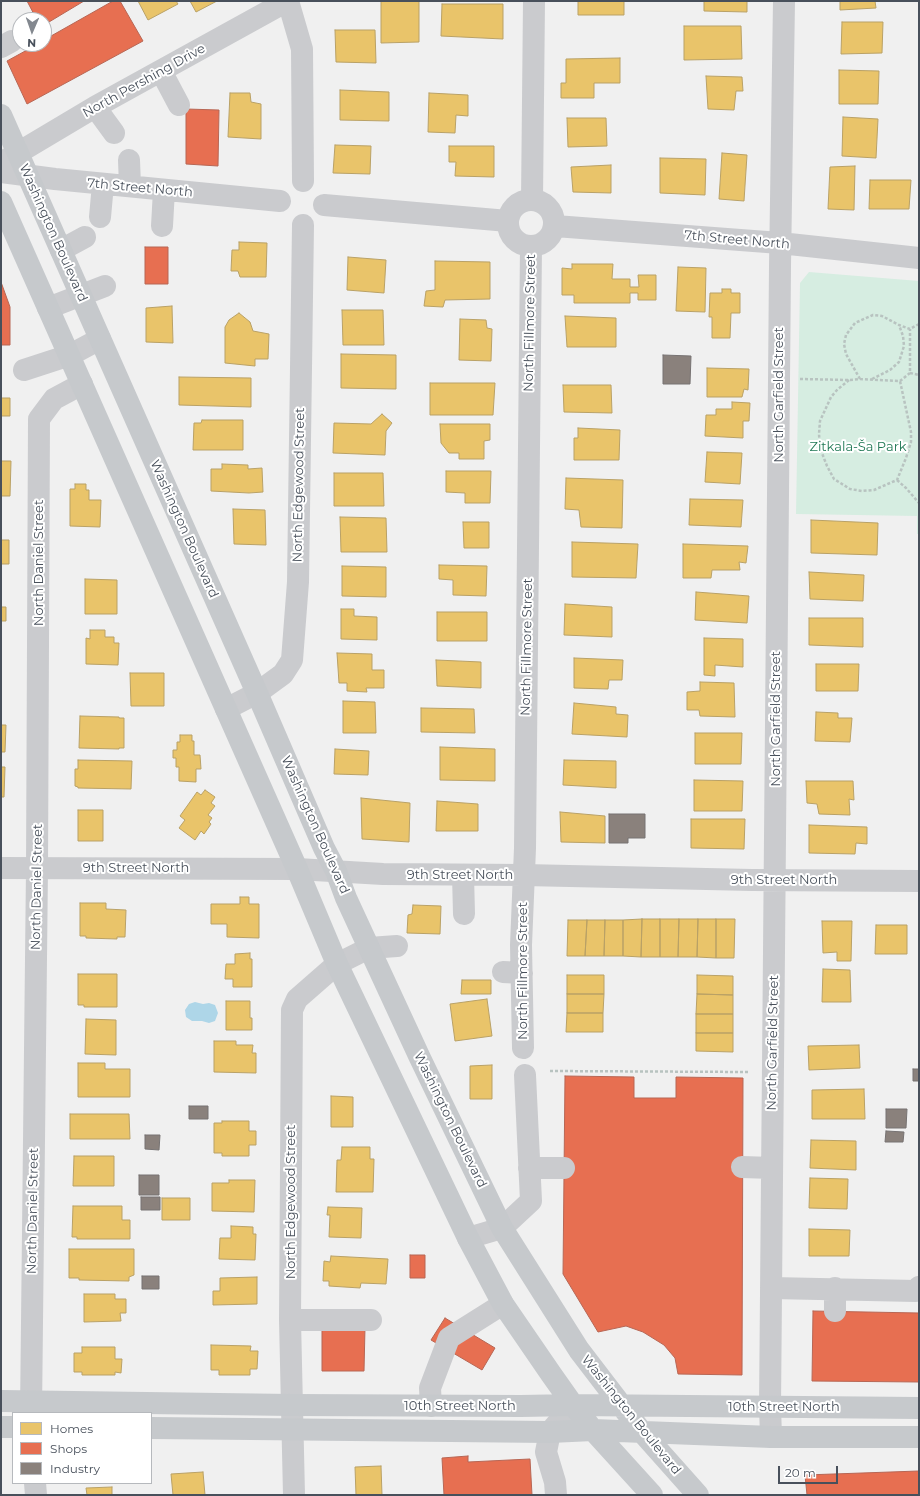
<!DOCTYPE html>
<meta charset="utf-8">
<style>
body{margin:0}
#map{position:relative;width:920px;height:1496px;overflow:hidden;background:#f0f0f0;font-family:Montserrat,sans-serif}
canvas{display:block}
.frame{position:absolute;inset:0;border:2px solid #48505b;pointer-events:none}
.legend{position:absolute;left:12px;top:1412px;width:140px;height:72px;box-sizing:border-box;background:#fff;border:1px solid #b6b9bd;margin:0;padding:5px 7px;list-style:none;font-size:12px;color:#48505b}
.legend li{display:flex;align-items:center;gap:8px;height:20px}
.legend b{width:20px;border:1px solid #b6b9bd}
.north{position:absolute;left:12px;top:12px;width:40px;height:40px;box-sizing:border-box;background:#fff;border:1px solid #b6b9bd;border-radius:50%;rotate:182deg;font-size:11px;font-weight:700;line-height:16px;text-align:center;color:#48505b}
.north::after{content:'';display:block;margin:auto;width:14px;height:18px;background:#83888f;clip-path:polygon(50% 0,100% 100%,50% 72%,0 100%)}
.scale{position:absolute;left:778px;top:1466px;width:60px;height:18px;box-sizing:border-box;border:2px solid #48505b;border-top:0;padding-left:5px;font-size:12px;line-height:14px;white-space:nowrap;color:#48505b;-webkit-text-stroke:3px #fff;paint-order:stroke}
</style>
<div id="map">
<canvas width="920" height="1496"></canvas>
<div class="frame"></div>
<ul class="legend">
<li><b style="height:11px;background:#e9c46a"></b>Homes</li>
<li><b style="height:11px;background:#e76f51"></b>Shops</li>
<li><b style="height:11px;background:#8a817c"></b>Industry</li>
</ul>
<div class="north">N</div>
<div class="scale">20 m</div>
</div>
<script>
const context = document.querySelector('canvas').getContext('2d');
context.lineJoin = 'round';
function fillPath(path, color) { context.fillStyle = color; context.fill(path, 'evenodd'); }
const shape = rows => new Path2D(rows.map(r => 'M' + r).join(''));
function strokePath(path, color, width, dash) { context.strokeStyle = color; context.lineWidth = width; context.lineCap = dash ? 'butt' : 'round'; context.setLineDash(dash || []); context.stroke(path); }
function label(font, color, halo, rows, align = 'center') {
  context.font = font + ' Montserrat,sans-serif'; context.lineWidth = 4; context.setLineDash([]); context.textBaseline = 'middle'; context.strokeStyle = halo; context.fillStyle = color; for (const [text, x, y, turn = 0] of rows) {
    context.save(); context.translate(x, y); context.rotate((+turn || 0) * Math.PI / 180); context.textAlign = isNaN(turn) ? turn : align; if (halo) context.strokeText(text, 0, 0); context.fillText(text, 0, 0); context.restore();
  }
}
fillPath(shape([
 [809,272,919,281,919,534,917,534,917,516,796,514,800,283]
]), '#d6ede1');
fillPath(shape([
 [195,1002,203,1004,209,1003,215,1005,218,1013,215,1021,209,1023,202,1021,192,1021,186,1017,185,1010,189,1004]
]), '#aed6e8');
const homes = shape([
 [138,1,176,1,178,4,148,20,138,1],
 [190,1,217,1,196,12,190,1],
 [381,1,419,1,419,42,381,43,381,1],
 [578,1,624,1,624,15,578,15,578,1],
 [704,1,752,1,747,1,747,12,704,11,704,1],
 [840,1,875,1,876,8,840,10,840,1],
 [442,4,503,4,503,39,441,36,442,4],
 [842,22,883,22,882,53,841,54,842,22],
 [684,26,741,26,742,59,684,60,684,26],
 [335,30,375,30,376,63,336,62,335,30],
 [620,58,620,83,594,83,594,98,561,98,561,83,566,83,566,59,620,58],
 [839,70,879,71,878,104,839,104,839,70],
 [706,76,742,77,743,91,736,91,734,110,708,109,706,76],
 [340,90,389,92,389,121,340,120,340,90],
 [230,93,250,93,251,102,261,104,261,139,228,137,230,93],
 [429,93,468,95,468,116,456,115,455,133,428,132,429,93],
 [843,117,878,119,876,158,842,156,843,117],
 [567,118,606,118,607,146,568,147,567,118],
 [335,145,371,146,370,174,333,173,335,145],
 [449,146,494,146,494,177,455,176,456,162,449,162,449,146],
 [722,153,747,155,744,201,719,199,722,153],
 [660,158,706,159,705,195,660,193,660,158],
 [611,165,611,193,573,192,571,167,611,165],
 [855,166,854,210,828,209,830,167,855,166],
 [870,180,911,180,909,209,869,209,870,180],
 [239,242,267,243,266,277,240,277,238,271,231,271,232,250,239,250,239,242],
 [348,257,386,260,384,293,347,290,348,257],
 [435,261,490,262,490,299,445,300,443,307,424,306,426,291,435,290,435,261],
 [572,264,613,264,612,279,630,279,630,287,639,287,638,275,656,275,656,300,638,300,638,293,630,293,630,303,574,303,574,295,562,295,562,268,572,269,572,264],
 [678,267,706,268,705,312,676,311,678,267],
 [722,289,731,289,731,293,740,293,740,313,731,313,730,338,712,338,712,317,709,317,710,293,722,293,722,289],
 [172,306,173,343,146,342,146,308,172,306],
 [342,310,383,310,384,345,343,345,342,310],
 [239,313,250,322,253,331,269,334,268,359,255,359,255,366,225,363,225,327,229,320,239,313],
 [565,316,616,318,616,347,567,347,565,316],
 [460,319,486,320,487,328,492,329,491,361,459,360,460,319],
 [341,354,396,355,396,389,341,388,341,354],
 [707,368,749,369,748,390,744,389,742,397,707,397,707,368],
 [179,377,251,378,251,407,179,405,179,377],
 [430,383,495,383,493,415,430,415,430,383],
 [563,385,611,385,612,413,564,412,563,385],
 [1,398,10,398,10,416,1,416,1,398],
 [732,402,750,403,749,421,743,421,743,438,705,436,706,415,716,415,716,409,732,409,732,402],
 [382,414,392,423,386,431,385,455,333,453,334,423,371,424,382,414],
 [202,420,243,420,243,450,193,450,194,423,201,423,202,420],
 [440,424,490,424,490,440,484,441,484,459,459,459,459,453,449,453,441,443,440,424],
 [578,428,620,430,619,460,574,460,574,438,578,438,578,428],
 [707,452,742,453,740,484,705,482,707,452],
 [1,461,11,461,10,496,1,496,1,461],
 [222,464,248,465,248,469,262,468,263,492,249,493,211,491,211,469,222,469,222,464],
 [446,471,491,471,490,503,465,503,465,493,446,492,446,471],
 [334,473,383,473,384,506,334,506,334,473],
 [566,478,623,480,622,528,581,527,579,510,565,509,566,478],
 [75,484,86,484,86,490,89,490,89,500,101,500,100,527,70,526,70,489,75,489,75,484],
 [690,499,743,500,741,527,689,525,690,499],
 [233,509,265,510,266,545,234,544,233,509],
 [340,517,386,518,387,552,341,552,340,517],
 [811,520,878,523,877,555,811,553,811,520],
 [463,522,489,522,489,548,464,548,463,522],
 [1,537,1,540,9,540,9,564,1,564,1,537],
 [572,542,638,544,636,578,572,577,572,542],
 [683,544,748,546,746,563,739,562,740,570,712,570,711,578,683,578,683,544],
 [439,565,487,566,486,596,453,595,453,580,439,579,439,565],
 [342,566,386,567,386,597,342,596,342,566],
 [809,572,864,575,863,601,810,599,809,572],
 [85,579,117,580,117,614,85,614,85,579],
 [696,592,749,596,747,623,695,620,696,592],
 [565,604,612,607,612,637,564,635,565,604],
 [1,607,6,607,6,621,1,621,1,607],
 [341,609,354,609,354,616,377,617,377,640,341,639,341,609],
 [437,612,487,612,487,641,437,641,437,612],
 [809,618,863,618,863,647,809,645,809,618],
 [90,630,105,630,105,637,114,637,114,643,119,643,118,665,86,664,86,638,90,639,90,630],
 [704,638,743,639,743,667,715,665,715,676,704,675,704,638],
 [337,653,372,654,372,670,384,670,384,688,366,688,367,692,347,691,347,683,339,683,337,653],
 [574,658,623,660,622,680,609,680,608,689,574,688,574,658],
 [436,660,481,662,481,688,437,686,436,660],
 [816,664,859,664,858,691,816,691,816,664],
 [130,673,164,673,164,706,131,706,130,673],
 [700,682,734,683,735,717,700,716,699,710,687,710,687,692,700,691,700,682],
 [343,701,375,702,376,733,343,733,343,701],
 [574,703,616,707,616,714,628,715,627,737,572,734,574,703],
 [421,708,474,709,475,733,421,732,421,708],
 [816,712,838,713,838,718,852,718,850,742,815,741,816,712],
 [80,716,119,717,119,718,124,718,124,748,119,748,119,749,79,748,80,716],
 [1,725,6,725,5,752,1,752,1,725],
 [695,733,742,733,741,764,695,764,695,733],
 [180,735,192,735,192,741,194,741,194,755,200,755,201,769,196,769,196,782,179,781,179,767,176,767,176,758,173,758,173,750,177,750,177,742,180,742,180,735],
 [440,747,495,749,495,781,440,780,440,747],
 [335,749,369,751,368,775,334,774,335,749],
 [78,760,132,761,131,789,78,788,78,787,75,786,75,769,78,769,78,760],
 [564,760,616,761,616,788,563,785,564,760],
 [1,767,5,767,4,797,1,797,1,767],
 [694,780,743,781,742,811,694,811,694,780],
 [806,781,853,781,854,800,849,799,850,815,819,814,817,804,807,803,806,781],
 [205,790,215,797,211,803,215,806,208,815,212,818,209,822,211,824,204,834,201,831,195,840,179,828,185,820,180,816,197,792,201,795,205,790],
 [361,798,410,803,409,842,362,839,361,798],
 [437,801,478,804,478,831,436,831,437,801],
 [78,810,103,810,103,841,78,841,78,810],
 [560,812,605,816,605,843,561,842,560,812],
 [691,819,745,819,744,849,691,848,691,819],
 [809,825,867,827,867,844,856,843,855,854,809,853,809,825],
 [240,897,249,897,249,904,259,904,259,938,227,937,227,924,211,924,211,904,240,904,240,897],
 [80,903,106,903,106,909,126,910,125,937,117,937,117,939,86,938,86,936,80,936,80,903],
 [413,905,441,906,440,934,407,933,408,915,412,914,413,905],
 [642,919,641,957,623,956,623,920,642,919],
 [642,919,660,919,660,957,641,957,642,919],
 [660,919,679,919,678,957,660,957,660,919],
 [679,919,698,919,697,957,678,957,679,919],
 [698,919,716,919,716,958,697,957,698,919],
 [716,919,735,919,734,958,716,958,716,919],
 [568,920,587,920,585,956,567,956,568,920],
 [587,920,605,920,604,956,585,956,587,920],
 [605,920,623,920,623,956,604,956,605,920],
 [822,921,852,921,851,961,837,961,837,952,823,953,822,921],
 [876,925,907,925,907,954,875,954,876,925],
 [250,953,250,959,252,959,252,987,233,987,233,979,225,979,226,964,235,964,235,954,250,953],
 [823,969,850,970,851,1002,822,1002,823,969],
 [78,974,117,974,117,1007,84,1007,84,1005,78,1005,78,974],
 [567,975,604,975,604,994,567,994,567,975],
 [697,975,733,976,733,995,697,994,697,975],
 [462,980,491,980,491,994,461,994,462,980],
 [567,994,604,994,603,1013,567,1013,567,994],
 [697,994,733,995,733,1014,696,1014,697,994],
 [487,999,492,1036,455,1041,450,1004,487,999],
 [226,1001,250,1001,250,1018,252,1018,252,1030,226,1030,226,1001],
 [567,1013,603,1013,603,1032,566,1032,567,1013],
 [696,1014,733,1014,733,1033,696,1033,696,1014],
 [86,1019,116,1020,116,1055,85,1054,86,1019],
 [696,1033,733,1033,733,1052,696,1051,696,1033],
 [214,1041,236,1041,236,1045,253,1045,252,1053,256,1053,256,1073,214,1072,214,1041],
 [859,1045,860,1068,809,1070,808,1046,859,1045],
 [78,1063,105,1063,105,1069,130,1069,130,1097,78,1097,78,1063],
 [492,1065,492,1099,470,1099,470,1066,492,1065],
 [864,1089,865,1119,812,1119,812,1090,864,1089],
 [331,1096,353,1097,353,1127,331,1127,331,1096],
 [70,1114,129,1114,130,1139,70,1139,70,1114],
 [222,1121,249,1121,249,1131,256,1131,256,1145,249,1145,249,1156,222,1156,222,1153,214,1153,214,1123,222,1123,222,1121],
 [811,1140,856,1141,856,1170,810,1168,811,1140],
 [342,1147,370,1147,370,1159,374,1159,373,1192,336,1192,337,1160,341,1160,342,1147],
 [74,1156,114,1156,114,1186,73,1186,74,1156],
 [810,1178,848,1179,847,1209,809,1208,810,1178],
 [229,1180,255,1180,254,1212,212,1211,212,1183,229,1183,229,1180],
 [162,1198,190,1198,190,1220,162,1220,162,1198],
 [73,1206,122,1206,122,1220,130,1220,130,1239,77,1239,77,1237,72,1237,73,1206],
 [328,1207,362,1208,361,1238,329,1237,330,1215,327,1215,328,1207],
 [231,1226,253,1227,253,1234,256,1234,255,1260,219,1259,220,1238,231,1238,231,1226],
 [809,1229,850,1230,849,1256,809,1256,809,1229],
 [69,1249,134,1249,134,1275,129,1277,129,1281,79,1280,79,1278,69,1278,69,1249],
 [331,1256,388,1259,386,1284,361,1283,360,1288,329,1286,329,1281,323,1281,324,1261,330,1262,331,1256],
 [257,1277,257,1304,213,1305,213,1291,220,1291,220,1278,257,1277],
 [84,1294,115,1294,115,1299,126,1299,126,1313,120,1313,121,1321,84,1322,84,1294],
 [211,1345,251,1346,250,1351,258,1351,257,1369,250,1369,250,1375,219,1375,219,1370,211,1370,211,1345],
 [82,1347,115,1347,115,1359,122,1359,121,1373,115,1372,115,1375,82,1375,82,1372,74,1372,74,1353,82,1353,82,1347],
 [381,1466,382,1495,356,1495,355,1467,381,1466],
 [203,1472,205,1495,173,1495,171,1474,203,1472],
 [112,1487,112,1495,87,1495,86,1488,112,1487]
]);
fillPath(homes, '#e9c46a');
strokePath(homes, '#b9a166', 1);
const shops = shape([
 [27,1,84,1,44,25,44,20,37,20,27,1],
 [113,1,120,1,143,41,27,104,7,61,38,44,44,44,44,40,113,1],
 [186,109,219,110,218,166,186,164,186,109],
 [145,247,168,247,168,284,145,284,145,247],
 [1,282,10,307,10,345,1,345,1,282],
 [565,1076,634,1077,634,1098,676,1098,676,1077,743,1078,742,1375,678,1374,675,1358,664,1345,643,1332,626,1326,598,1332,563,1274,565,1076],
 [410,1255,425,1255,425,1278,410,1278,410,1255],
 [813,1311,919,1313,919,1382,812,1381,813,1311],
 [445,1318,495,1348,482,1370,431,1340,445,1318],
 [322,1326,365,1327,364,1371,322,1371,322,1326],
 [468,1456,468,1462,530,1459,532,1495,444,1495,442,1458,468,1456],
 [919,1471,919,1495,807,1495,805,1475,919,1471]
]);
fillPath(shops, '#e76f51');
strokePath(shops, '#b76654', 1);
const industry = shape([
 [663,355,691,356,690,384,663,384,663,355],
 [609,814,645,814,645,838,628,838,628,843,609,843,609,814],
 [913,1069,919,1069,919,1081,913,1081,913,1069],
 [189,1106,208,1106,208,1119,189,1119,189,1106],
 [886,1109,907,1109,906,1128,886,1128,886,1109],
 [886,1131,904,1132,903,1142,885,1142,886,1131],
 [145,1135,160,1135,159,1150,145,1149,145,1135],
 [139,1175,159,1175,159,1195,139,1195,139,1175],
 [141,1197,160,1197,160,1210,141,1210,141,1197],
 [142,1276,159,1276,159,1289,142,1289,142,1276]
]);
fillPath(industry, '#8a817c');
strokePath(industry, '#767272', 1);
strokePath(shape([
 [910,373,919,375],
 [800,379,849,380,860,379,900,381,910,373,910,329],
 [860,379,846,354,844,344,846,335,855,323,873,315,882,316,899,325,910,329,919,324],
 [872,379,890,370,899,362,904,346,903,336,899,325],
 [849,380,837,390,831,397,820,421,819,434,820,448,827,466,834,479,850,489,862,491,874,490,897,480,906,458,911,442,911,432,900,381],
 [897,480,906,488,919,503],
 [550,1071,748,1072]
]), '#b8c3c0', 2.5, [3, 2]);
strokePath(shape([
 [288,1,302,49,303,181],
 [1,47,12,41],
 [161,71,179,105],
 [95,107,114,133],
 [129,160,130,186],
 [1,163,95,107,287,1],
 [1,172,55,179,280,201],
 '508 223a23 23 0 1 1 46 0a23 23 0 1 1-46 0Z',
 [532,200,534,1],
 [324,205,508,221],
 [100,217,103,184],
 [162,226,164,190],
 [555,226,780,243,919,258],
 [61,250,85,237],
 [48,308,105,286],
 [24,370,70,355,100,339],
 [226,709,257,693,283,674,292,660,298,582,303,225],
 [1,868,297,869,383,874,524,875,752,880,919,881],
 [463,875,464,914],
 [503,972,522,973],
 [523,1048,521,945,525,848,531,246],
 [742,1167,772,1168],
 [529,1168,564,1168],
 [468,1238,502,1228,531,1201,525,1075],
 [771,1288,916,1291,919,1287],
 [835,1311,835,1288],
 [290,1320,371,1320],
 [431,1406,430,1388,449,1338,503,1304],
 [31,1413,37,868,39,419,54,399,82,384],
 [771,1437,770,1406,780,266,784,1],
 [35,1483,36,1495],
 [294,1495,290,1320,292,1010,297,999,337,964,369,948,397,946],
 [556,1495,555,1482,546,1452,550,1432,573,1405]
]), '#cacbce', 22);
strokePath(shape([
 [1,115,257,693,324,848,336,871,346,898,420,1058,502,1228,579,1350,641,1431,698,1495],
 [1,202,297,869,337,964,468,1238,503,1304,551,1374,573,1405,593,1430,652,1495],
 [1,1401,292,1405,521,1406,573,1405,919,1408],
 [1,1427,13,1427],
 [151,1428,550,1432,593,1430,771,1437,919,1437]
]), '#c6c9cc', 22);
label('13px', '#48505b', '#fff', [
 ["North Pershing Drive",144,81,-29],
 ["7th Street North",140,188,5],
 ["Washington Boulevard",53,233,66],
 ["7th Street North",737,240,5],
 ["North Fillmore Street",530,323,-89],
 ["North Garfield Street",779,395,-90],
 ["North Edgewood Street",299,485,-89],
 ["Washington Boulevard",184,529,66],
 ["North Daniel Street",39,563,-90],
 ["North Fillmore Street",527,647,-89],
 ["North Garfield Street",776,719,-90],
 ["Washington Boulevard",315,825,66],
 ["9th Street North",136,868],
 ["9th Street North",460,875],
 ["9th Street North",784,880],
 ["North Daniel Street",37,887,-89],
 ["North Fillmore Street",523,971,-90],
 ["North Garfield Street",773,1043,-89],
 ["Washington Boulevard",450,1120,64],
 ["North Edgewood Street",291,1202,-90],
 ["North Daniel Street",33,1211,-89],
 ["10th Street North",460,1406],
 ["10th Street North",784,1407],
 ["Washington Boulevard",631,1415,51]
]);
label('13px', '#1e7753', '#fff', [
 ["Zitkala-Ša Park",858,447]
]);
</script>
